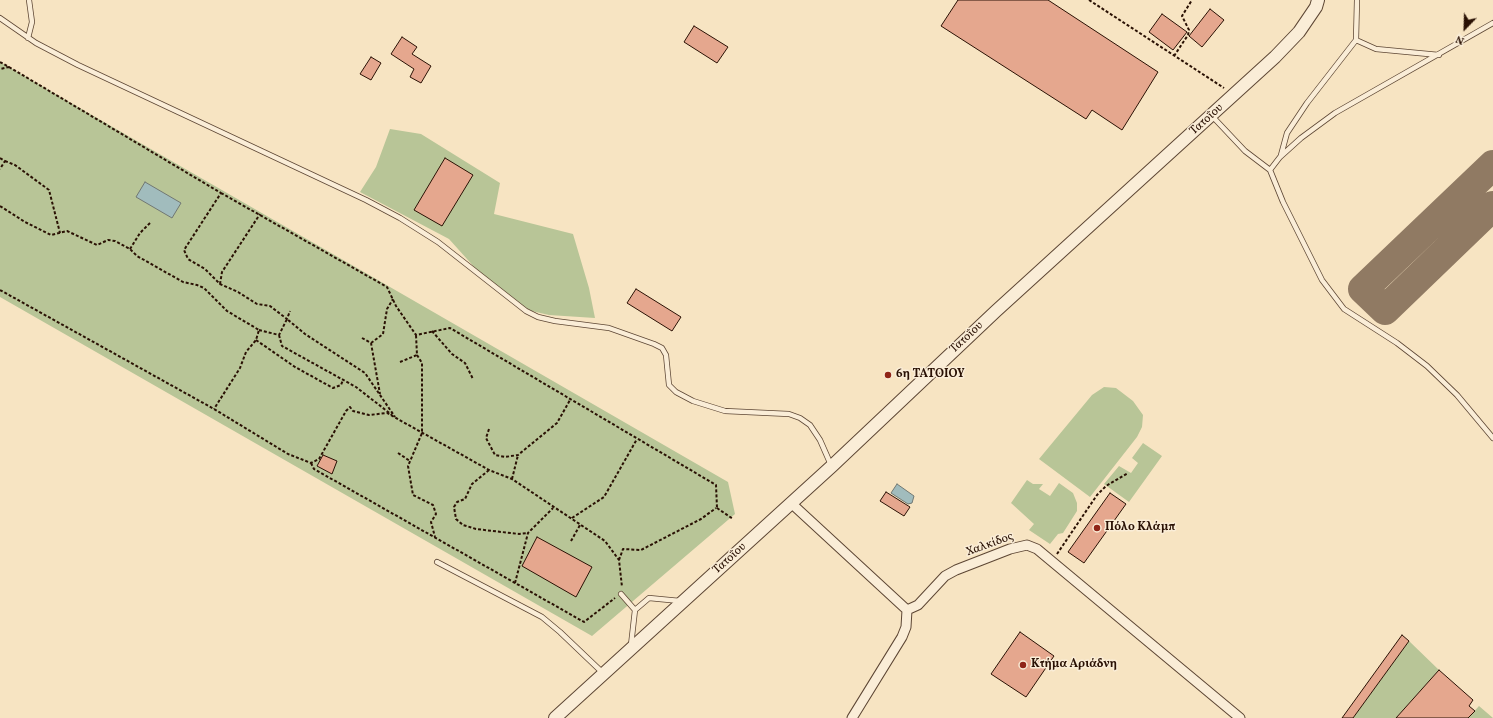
<!DOCTYPE html>
<meta charset="utf-8">
<style>
body{margin:0}
#map{position:relative;width:1493px;height:718px;overflow:hidden;background:#f7e4c2;font-family:Vollkorn,serif}
canvas{display:block}
.north{position:absolute;left:1445px;top:8px;width:40px;height:40px;-webkit-text-stroke:3px #faedd7;paint-order:stroke;rotate:203deg;font-size:11px;font-weight:700;line-height:16px;text-align:center;color:#2a1104}
.north::after{content:'';display:block;margin:auto;width:14px;height:18px;background:#2a1104;clip-path:polygon(50% 0,100% 100%,50% 72%,0 100%)}
</style>
<div id="map">
<canvas width="1493" height="718"></canvas>
<div class="north">N</div>
</div>
<script>
const context = document.querySelector('canvas').getContext('2d');
context.lineJoin = 'round';
function fillPath(path, color) { context.fillStyle = color; context.fill(path, 'evenodd'); }
const shape = rows => new Path2D(rows.map(r => 'M' + r).join(''));
function strokePath(path, color, width, dash) { context.strokeStyle = color; context.lineWidth = width; context.lineCap = dash ? 'butt' : 'round'; context.setLineDash(dash || []); context.stroke(path); }
function label(font, color, halo, rows, align = 'center') {
  context.font = font + ' Vollkorn,serif'; context.lineWidth = 3; context.setLineDash([]); context.textBaseline = 'middle'; context.strokeStyle = halo; context.fillStyle = color; for (const [text, x, y, turn = 0] of rows) {
    context.save(); context.translate(x, y); context.rotate((+turn || 0) * Math.PI / 180); context.textAlign = isNaN(turn) ? turn : align; if (halo) context.strokeText(text, 0, 0); context.fillText(text, 0, 0); context.restore();
  }
}
fillPath(shape([
 [0,62,728,482,735,514,592,636,0,297],
 [390,129,421,134,500,183,494,214,573,234,589,288,595,318,549,315,523,309,485,279,449,239,360,192,376,167],
 [1104,387,1116,388,1133,401,1143,415,1142,427,1137,437,1090,497,1039,459,1092,395],
 [1143,443,1162,456,1129,502,1104,484,1119,466,1131,473,1138,463,1132,458],
 [1027,480,1033,484,1043,484,1039,489,1050,496,1059,483,1073,493,1077,503,1077,511,1063,533,1058,534,1050,544,1029,530,1034,524,1011,503],
 [1409,641,1439,670,1396,718,1353,718],
 [1479,706,1493,718,1468,718]
]), '#b8c597');
const water = shape([
 [145,182,181,203,172,218,136,197,145,182],
 [897,484,914,496,912,503,908,504,891,493,897,484]
]);
fillPath(water, '#a1bcbd');
strokePath(water, '#717873', 1);
strokePath(shape([
 [1493,165,1363,289,1385,310,1493,206]
]), '#907a63', 30);
const building = shape([
 [958,0,1048,0,1158,72,1122,130,1092,110,1086,119,941,26,958,0],
 [1210,9,1224,20,1202,47,1189,36,1210,9],
 [1162,14,1187,32,1173,50,1149,32,1162,14],
 [694,26,728,47,717,63,684,42,694,26],
 [402,37,417,47,412,54,431,66,421,83,410,77,414,69,391,54,402,37],
 [371,57,381,63,371,80,360,74,371,57],
 [445,158,473,175,442,226,414,210,445,158],
 [636,289,681,317,672,331,627,303,636,289],
 [323,455,337,461,332,474,317,466,323,455],
 [886,492,910,507,904,516,880,501,886,492],
 [1110,493,1126,504,1084,563,1068,552,1110,493],
 [537,537,592,567,576,597,522,566,537,537],
 [1020,632,1054,656,1026,697,991,674,1020,632],
 [1402,635,1409,641,1353,718,1342,718,1402,635],
 [1439,670,1473,700,1469,706,1475,711,1468,718,1396,718,1439,670]
]);
fillPath(building, '#e5a78e');
strokePath(building, '#2a1104', 1);
const service = shape([
 [0,18,36,43,78,65,366,200,400,218,438,242,526,311,538,317,555,321,609,328,654,344,662,348,666,355,669,385,676,392,693,401,725,411,789,414,800,418,810,425,820,440,831,465],
 [28,38,32,22,29,0],
 [1356,40,1376,49,1439,55],
 [1212,116,1245,151,1270,170,1283,202,1322,280,1344,309,1397,343,1427,366,1457,395,1493,438],
 [1281,155,1287,133,1307,103,1356,40,1357,0],
 [1270,170,1280,157,1301,138,1335,113,1493,23],
 [437,562,542,617,560,632,603,673],
 [621,594,635,610],
 [631,645,635,610,649,598,680,601]
]);
const minor = shape([
 [791,503,907,610,918,605,945,576,956,570,1010,549,1027,545,1037,549,1240,718],
 [852,718,902,637,906,627,907,610]
]);
const tertiary = shape([
 [555,718,832,466,996,311,1275,57,1299,32,1316,7,1318,0]
]);
strokePath(service, '#5d4634', 6);
strokePath(minor, '#5d4634', 11);
strokePath(tertiary, '#5d4634', 14);
strokePath(shape([
 [1089,0,1224,88],
 [1174,56,1188,35,1189,30,1182,16,1192,0],
 [0,62,9,67,0,69],
 [9,67,221,193,184,250,188,259,205,269,220,284,238,292,257,304,270,306,287,319,290,311],
 [0,158,5,161,0,169],
 [5,161,15,165,49,190,60,233],
 [221,193,387,287,396,306,416,335,450,328,716,485,717,508],
 [0,206,25,222,51,235,67,231,97,245,108,240,115,241,130,249,137,256,183,282,197,285,204,288,227,311,259,330,256,340,246,352,240,368,214,409],
 [130,249,140,233,151,222],
 [220,284,222,272,260,214],
 [0,290,214,409,288,454,311,463,319,459,346,411,350,407,353,411,369,415,387,413,489,470,512,479,605,541,619,560,622,587],
 [259,330,279,335,287,319,305,334,365,373,395,417],
 [432,331,452,354,465,363,473,379],
 [279,335,282,346,356,387,392,415],
 [362,338,371,343,380,394],
 [256,340,295,367,333,388,341,385,343,380],
 [371,343,383,334,387,309,393,299],
 [417,355,422,363,422,433,408,466,413,495,433,505,436,514,431,522,435,537],
 [400,362,417,355,416,335],
 [489,429,486,438,495,455,505,457,518,455,557,423,570,400],
 [398,453,410,461],
 [311,463,314,469,584,622,615,598],
 [489,470,472,484,465,499,457,502,454,507,456,519,463,525,476,529,519,534,528,533],
 [512,479,518,455],
 [717,508,733,519],
 [572,518,604,497,637,439],
 [571,541,580,525],
 [1057,554,1097,495,1106,486,1128,473],
 [619,560,623,549,641,550,701,519,716,508],
 [515,583,528,533,553,508]
]), '#2a1104', 2, [3, 2]);
strokePath(service, '#faedd7', 4.5);
strokePath(minor, '#faedd7', 9);
strokePath(tertiary, '#faedd7', 12);
for (const [x, y, r, color] of [
 [888,375,4,"#8f2418"],
 [1097,528,4,"#8f2418"],
 [1023,665,4,"#8f2418"]
]) { const dot = new Path2D(); dot.arc(x, y, r, 0, 2 * Math.PI); context.fillStyle = color; context.fill(dot); strokePath(dot, '#faedd7', 1.5); }
label('12px', '#2a1104', '#faedd7', [
 ["Τατοΐου",1207,120,-42],
 ["Τατοΐου",967,338,-43],
 ["Χαλκίδος",990,545,-20],
 ["Τατοΐου",730,559,-42]
]);
label('bold 12px', '#2a1104', '#faedd7', [
 ["6η ΤΑΤΟΙΟΥ",896,375],
 ["Πόλο Κλάμπ",1105,528],
 ["Κτήμα Αριάδνη",1031,665]
], 'left');
</script>
